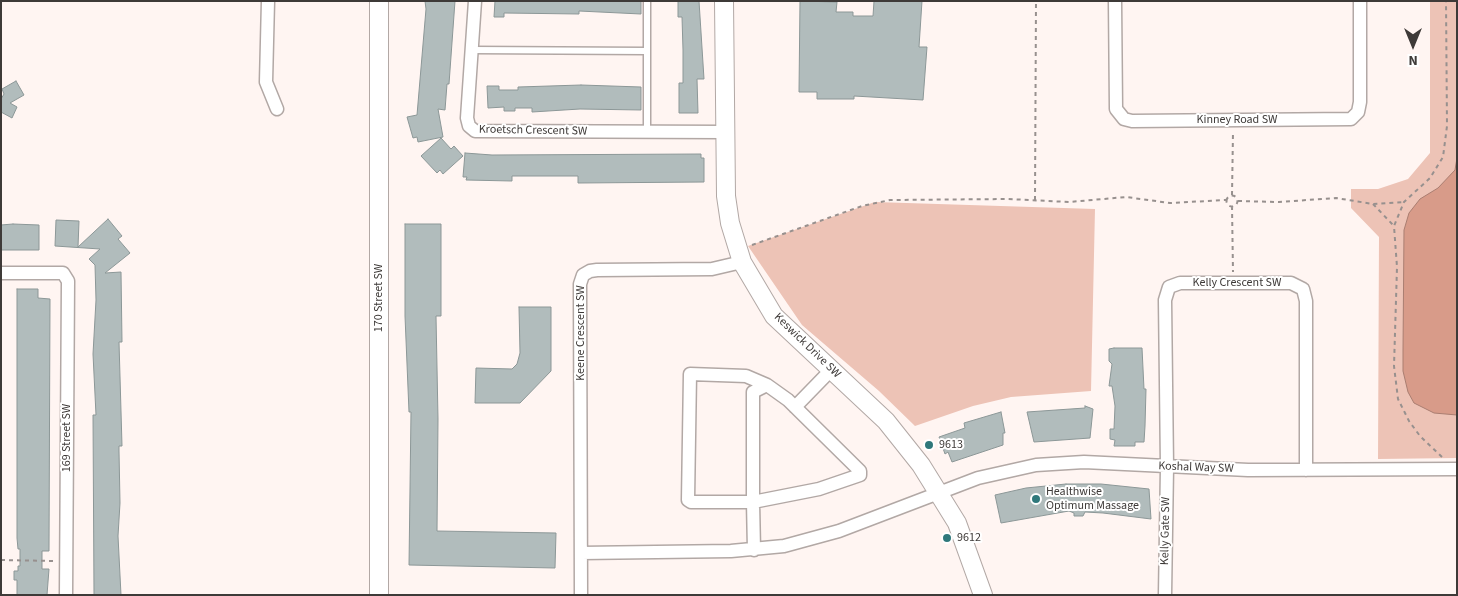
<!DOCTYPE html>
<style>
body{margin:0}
#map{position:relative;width:1458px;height:596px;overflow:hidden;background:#fff5f2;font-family:"Source Sans 3",sans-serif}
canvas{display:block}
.frame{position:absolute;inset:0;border:2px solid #3e3a38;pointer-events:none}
.north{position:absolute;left:1388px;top:20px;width:50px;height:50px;-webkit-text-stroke:4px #fff;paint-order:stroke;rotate:180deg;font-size:14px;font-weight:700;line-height:20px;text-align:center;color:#3e3a38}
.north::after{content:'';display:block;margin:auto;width:18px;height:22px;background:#3e3a38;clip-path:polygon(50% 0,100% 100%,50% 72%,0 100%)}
</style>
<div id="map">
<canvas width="1458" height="596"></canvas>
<div class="frame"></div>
<div class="north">N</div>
</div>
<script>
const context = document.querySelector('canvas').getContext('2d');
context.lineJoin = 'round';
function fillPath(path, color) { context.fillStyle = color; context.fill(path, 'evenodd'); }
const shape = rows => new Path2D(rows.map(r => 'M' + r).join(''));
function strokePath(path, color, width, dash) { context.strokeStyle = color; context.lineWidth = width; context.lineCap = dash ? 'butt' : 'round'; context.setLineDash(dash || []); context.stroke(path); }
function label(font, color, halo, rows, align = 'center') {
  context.font = font + ' "Source Sans 3",sans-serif'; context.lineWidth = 4; context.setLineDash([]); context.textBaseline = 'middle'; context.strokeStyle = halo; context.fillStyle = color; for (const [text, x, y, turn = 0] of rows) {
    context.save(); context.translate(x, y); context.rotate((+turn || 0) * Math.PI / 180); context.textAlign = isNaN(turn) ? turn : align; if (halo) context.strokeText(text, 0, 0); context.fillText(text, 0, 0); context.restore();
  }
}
fillPath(shape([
 [1430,1,1457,1,1457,458,1378,459,1379,237,1351,208,1351,189,1378,189,1408,179,1430,153],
 [875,202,1095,209,1091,391,1011,397,973,406,915,426,879,391,802,325,748,246]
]), '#edc3b6');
const water = shape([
 [1457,158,1457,415,1434,413,1414,403,1408,392,1403,371,1403,351,1404,230,1409,213,1420,199,1438,188,1455,170,1457,158]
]);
fillPath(water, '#d89b89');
strokePath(water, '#aa7e71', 1);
const building = shape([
 [425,1,455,1,449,84,447,84,445,110,438,109,443,137,418,142,417,137,413,138,407,117,417,115,426,9,425,1],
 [495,1,641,1,641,14,579,11,579,14,504,13,504,17,494,17,495,1],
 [678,1,699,1,704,79,697,79,698,113,679,113,679,83,683,83,683,50,682,17,678,17,678,1],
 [800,1,837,2,836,12,853,12,853,16,873,16,874,1,922,1,919,47,927,47,923,100,854,96,854,99,817,99,817,92,799,92,800,1],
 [16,81,24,95,10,103,17,107,12,118,1,112,1,99,4,94,2,89,16,81],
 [581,85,641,87,641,110,580,109,532,112,532,108,515,108,515,111,504,111,504,107,488,108,487,86,499,86,499,90,518,90,518,87,581,85],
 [441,138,451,149,454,146,463,156,443,174,440,170,437,173,421,156,441,138],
 [465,153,492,155,701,154,701,158,704,158,704,182,578,183,578,176,512,176,512,181,466,180,467,177,463,177,465,153],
 [108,219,122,236,118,239,130,253,105,273,121,272,122,342,119,342,122,446,119,446,119,451,120,503,118,536,121,595,94,595,93,415,96,415,93,354,96,300,95,265,89,259,100,249,55,246,56,220,79,221,78,247,108,219],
 [13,224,39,225,39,250,1,250,1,225,13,224],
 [405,224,441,224,441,316,436,316,438,419,437,531,556,533,555,568,409,565,411,412,409,412,405,316,405,224],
 [17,289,38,289,38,298,50,299,49,551,42,551,42,569,49,569,47,595,17,595,17,580,14,580,14,571,18,571,18,566,20,566,20,549,18,549,17,538,17,289],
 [519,307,551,307,551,371,520,403,475,403,476,368,512,369,517,364,520,353,519,307],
 [1114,348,1142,348,1144,389,1146,389,1145,426,1144,442,1135,442,1135,446,1114,446,1115,440,1110,439,1110,429,1114,429,1115,406,1112,386,1109,386,1112,364,1109,361,1109,349,1114,348],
 [1085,406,1093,409,1090,438,1034,442,1027,412,1085,408,1085,406],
 [1001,412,1005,433,1003,433,1003,445,952,462,948,452,945,454,939,437,965,428,964,423,1001,412],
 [1066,484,1101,484,1149,489,1151,519,1103,513,1085,512,1083,516,1074,516,1074,513,1069,511,1001,523,995,495,1026,488,1066,484]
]);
fillPath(building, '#b1bcbc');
strokePath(building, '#8c9797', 1);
const lane = shape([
 [647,1,647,132],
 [472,50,647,51]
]);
const street = shape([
 [268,1,266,82,277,109],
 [475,1,467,118,469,126,475,131,725,132],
 [1115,1,1116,109,1124,119,1132,121,1351,119,1358,112,1360,102,1360,1],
 [1,273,63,273,68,281,66,595],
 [795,407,831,370],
 [754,550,753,502,819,489,860,475,860,471,788,400,767,385,753,392,753,502,691,502,688,500,690,374,746,376,767,385],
 [581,553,731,551,784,546,839,531,978,478,1036,465,1084,462,1248,470,1457,469],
 [581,595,580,284,583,275,590,271,597,270,712,269,742,262],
 [1165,595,1167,467,1165,300,1169,287,1180,283,1291,283,1303,289,1306,301,1306,470]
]);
const secondary = shape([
 [724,1,726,196,730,223,742,262,774,316,886,421,921,465,957,523,983,595],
 [379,595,379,1]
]);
strokePath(lane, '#b2a8a5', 9);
strokePath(street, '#b2a8a5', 15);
strokePath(secondary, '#b2a8a5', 20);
strokePath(shape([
 [1232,195,1233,132],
 '1226.5 201a5.5 5.5 0 1 1 11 0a5.5 5.5 0 1 1-11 0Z',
 [1035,200,1036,1],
 [1238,201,1279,202,1336,198,1373,204,1404,202],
 [1373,204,1394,226],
 [1232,206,1233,272],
 [752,245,862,206,890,200,1008,199,1069,202,1126,197,1170,203,1226,200],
 [1442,457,1420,436,1409,421,1398,399,1394,366,1397,267,1394,226,1404,202,1430,178,1443,157,1447,126,1446,1],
 [1,560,54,561]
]), '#97908e', 2, [4, 4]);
strokePath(lane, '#fff', 6);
strokePath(street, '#fff', 12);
strokePath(secondary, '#fff', 18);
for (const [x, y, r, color] of [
 [929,445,5,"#2f787b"],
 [1036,499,5,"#2f787b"],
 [947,538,5,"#2f787b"]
]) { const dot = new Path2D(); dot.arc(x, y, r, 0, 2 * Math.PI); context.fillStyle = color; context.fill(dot); strokePath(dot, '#fff', 2); }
label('12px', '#3e3a38', '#fff', [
 ["Kinney Road SW",1237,120],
 ["Kroetsch Crescent SW",533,131,1],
 ["Kelly Crescent SW",1237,283],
 ["170 Street SW",379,298,-90],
 ["Keene Crescent SW",581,333,-90],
 ["Keswick Drive SW",807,346,44],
 ["169 Street SW",67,438,-90],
 ["Koshal Way SW",1196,468,2],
 ["Kelly Gate SW",1166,531,-89]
]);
label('12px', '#3e3a38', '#fff', [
 ["9613",939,445],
 ["Healthwise",1046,492],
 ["Optimum Massage",1046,506],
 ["9612",957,538]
], 'left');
</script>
